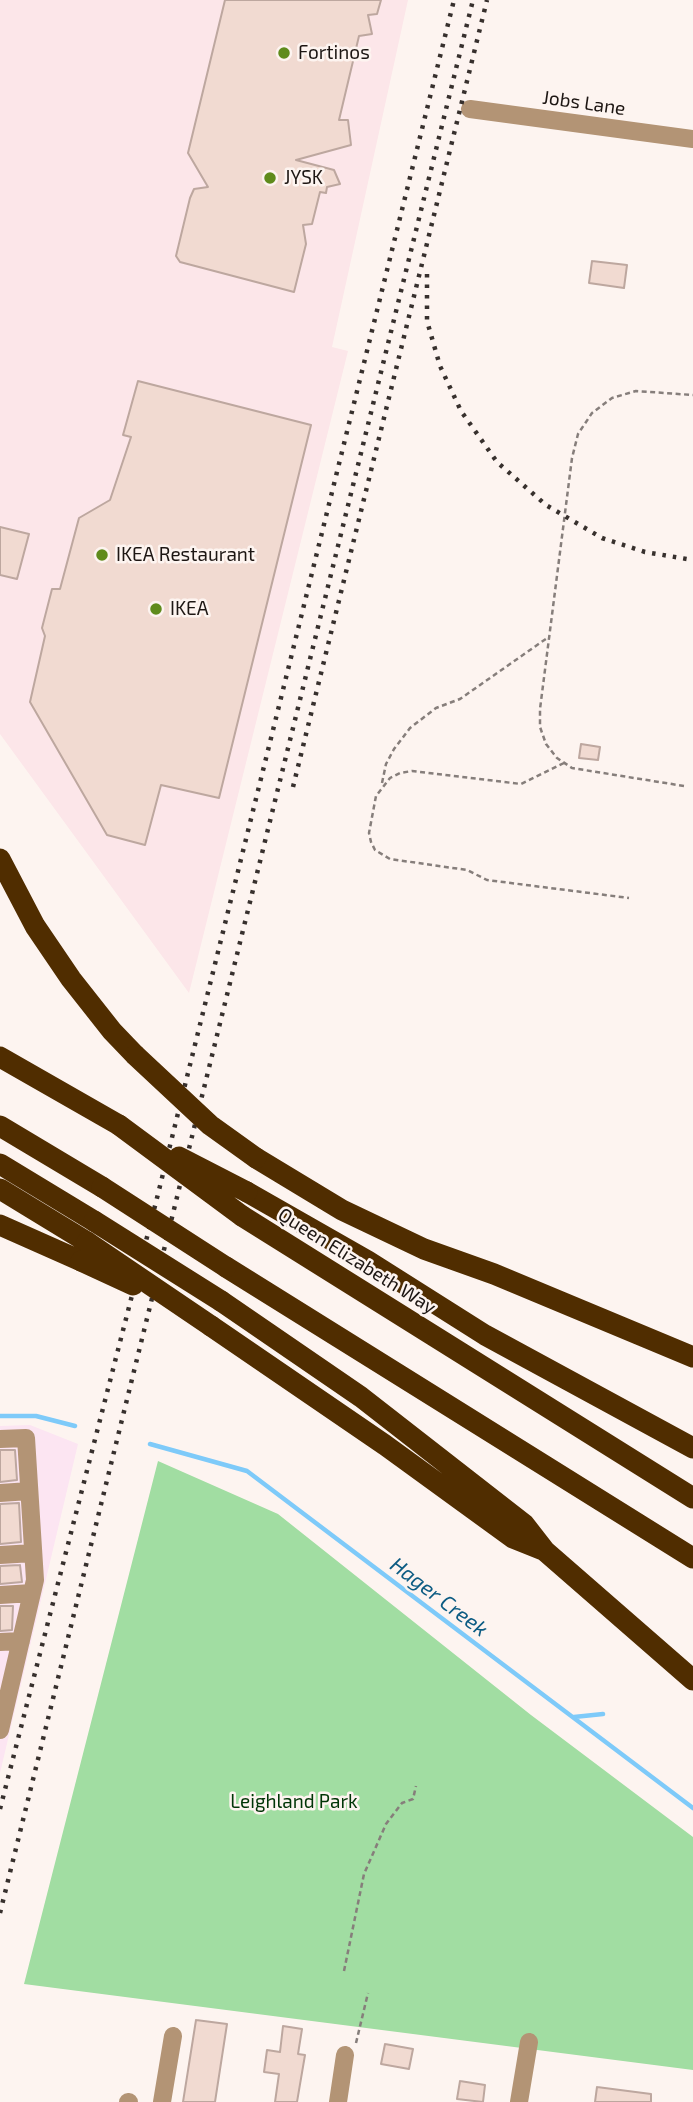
<!DOCTYPE html>
<style>
body{margin:0}
canvas{display:block;background:#fdf4f0}
</style>
<canvas width="693" height="2102"></canvas>
<script>
const context = document.querySelector('canvas').getContext('2d');
context.lineJoin = 'round';
function fillPath(path, color) { context.fillStyle = color; context.fill(path, 'evenodd'); }
const shape = rows => new Path2D(rows.map(r => 'M' + r).join(''));
function strokePath(path, color, width, dash) { context.strokeStyle = color; context.lineWidth = width; context.lineCap = dash ? 'butt' : 'round'; context.setLineDash(dash || []); context.stroke(path); }
function label(font, color, halo, rows, align = 'center') {
  context.font = font + ' "Exo 2",sans-serif'; context.lineWidth = 5; context.setLineDash([]); context.textBaseline = 'middle'; context.strokeStyle = halo; context.fillStyle = color; for (const [text, x, y, turn = 0] of rows) {
    context.save(); context.translate(x, y); context.rotate((+turn || 0) * Math.PI / 180); context.textAlign = isNaN(turn) ? turn : align; if (halo) context.strokeText(text, 0, 0); context.fillText(text, 0, 0); context.restore();
  }
}
fillPath(shape([
 [0,0,408,0,332,347,348,351,189,993,0,734]
]), '#fce6e9');
fillPath(shape([
 [30,1425,78,1444,0,1773,0,1426]
]), '#fce5f2');
fillPath(shape([
 [158,1461,278,1514,531,1715,693,1837,693,2070,24,1984]
]), '#a1dda2');
strokePath(shape([
 [0,1416,36,1416,75,1426],
 [150,1444,247,1471,693,1808],
 [574,1717,603,1714]
]), '#7ecaf9', 4.5);
const building = shape([
 [225,0,381,0,377,14,368,15,372,34,359,36,339,120,348,120,351,145,296,160,334,170,340,184,327,187,326,193,320,192,312,224,303,225,306,244,294,292,180,262,176,256,190,198,194,189,208,187,188,153,225,0],
 [592,261,627,265,624,288,589,283,592,261],
 [138,381,311,425,219,798,161,785,145,845,107,835,30,702,45,636,42,628,52,589,60,589,79,518,110,500,131,437,123,435,138,381],
 [0,527,29,534,17,579,0,575,0,527],
 [581,744,600,747,598,760,579,758,581,744],
 [0,1450,15,1450,17,1480,0,1482,0,1450],
 [19,1503,21,1542,0,1544,0,1504,19,1503],
 [20,1565,22,1582,0,1584,0,1566,20,1565],
 [0,1606,13,1606,12,1630,0,1631,0,1606],
 [196,2020,227,2024,215,2102,183,2102,196,2020],
 [283,2026,302,2029,298,2054,305,2055,297,2102,275,2102,279,2074,264,2072,267,2050,280,2052,283,2026],
 [385,2044,413,2049,409,2069,381,2064,385,2044],
 [460,2081,485,2085,483,2102,457,2099,460,2081],
 [597,2087,651,2094,651,2102,595,2102,597,2087]
]);
fillPath(building, '#f1dad1');
strokePath(building, '#bda79f', 2);
strokePath(shape([
 [564,763,521,784,412,771,400,773,390,778,376,796,369,833,371,842,375,850,390,859,467,870,487,880,629,898],
 [382,783,386,764,394,749,410,728,436,708,460,699,550,636],
 [684,786,572,768,557,758,546,744,540,727,540,709,572,458,578,434,592,413,612,398,636,391,693,395],
 [344,1971,364,1874,386,1824,402,1803,413,1799,416,1786],
 [356,2043,368,1993]
]), '#867e7b', 2.5, [5, 3.5]);
strokePath(shape([
 [470,109,693,139],
 [0,1439,26,1438,35,1580,0,1730],
 [0,1493,29,1491],
 [0,1555,33,1553],
 [0,1595,32,1593],
 [0,1642,21,1641],
 [128,2102,129,2102],
 [162,2102,173,2036],
 [338,2102,345,2055],
 [519,2102,529,2042]
]), '#b39475', 18);
strokePath(shape([
 [0,859,35,926,71,979,112,1031,135,1055],
 [0,1057,119,1125],
 [0,1126,102,1187],
 [256,1158,342,1210,424,1249,494,1274,693,1357],
 [0,1164,94,1221],
 [0,1189,87,1242],
 [247,1192,368,1261,485,1335,693,1448],
 [242,1216,693,1498],
 [0,1225,81,1261],
 [226,1267,693,1558],
 [221,1301,361,1397,524,1524,545,1551,693,1680],
 [211,1326,385,1445,513,1538,543,1550]
]), '#502d00', 21);
strokePath(shape([
 [427,274,427,321,440,366,461,411,497,462,546,505,602,538,645,552,693,560],
 [293,787,487,0],
 [0,1809,156,1202,454,0],
 [0,1913,473,0]
]), '#37302d', 4.5, [3.5, 7]);
strokePath(shape([
 [135,1055,210,1125,256,1158],
 [119,1125,242,1216],
 [179,1157,247,1192],
 [102,1187,226,1267],
 [94,1221,221,1301],
 [87,1242,211,1326],
 [81,1261,133,1285]
]), '#502d00', 21);
for (const [x, y, r, color] of [
 [284,53,7,"#5f8b1c"],
 [270,178,7,"#5f8b1c"],
 [102,555,7,"#5f8b1c"],
 [156,609,7,"#5f8b1c"]
]) { const dot = new Path2D(); dot.arc(x, y, r, 0, 2 * Math.PI); context.fillStyle = color; context.fill(dot); strokePath(dot, '#fdf4f0', 2.5); }
label('19px', '#1d1613', '#fdf4f0', [
 ["Fortinos",298,53],
 ["JYSK",284,178],
 ["IKEA Restaurant",116,555],
 ["IKEA",170,609]
], 'left');
label('19px', '#1d1613', '#fdf4f0', [
 ["Jobs Lane",584,103,8],
 ["Queen Elizabeth Way",357,1261,32]
]);
label('19px', '#003506', '#fdf4f0', [
 ["Leighland Park",294,1802]
]);
label('italic 21px', '#0d5c83', '#fdf4f0', [
 ["Hager Creek",439,1597,37]
]);
</script>
